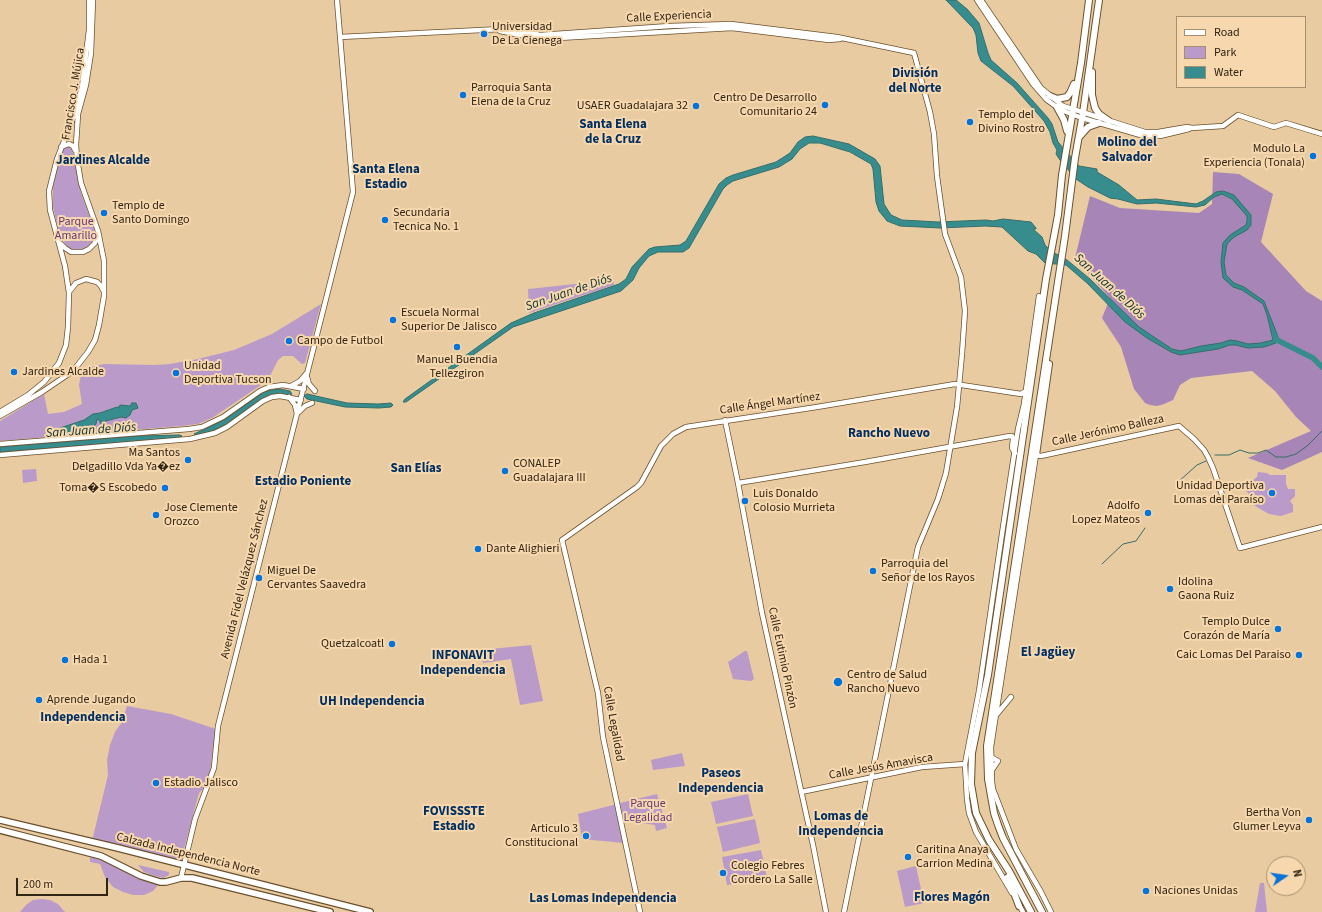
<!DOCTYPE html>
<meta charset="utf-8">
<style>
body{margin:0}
#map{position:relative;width:1322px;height:912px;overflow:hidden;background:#e9cba2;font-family:"Source Sans 3",sans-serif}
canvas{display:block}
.legend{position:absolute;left:1176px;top:16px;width:130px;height:72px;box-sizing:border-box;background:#f7d8ae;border:1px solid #a79070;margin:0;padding:5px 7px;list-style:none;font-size:12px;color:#302414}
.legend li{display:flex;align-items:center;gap:8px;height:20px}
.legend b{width:20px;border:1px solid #a79070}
.north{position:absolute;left:1266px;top:856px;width:40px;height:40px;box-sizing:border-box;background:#f7d8ae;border:1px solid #a79070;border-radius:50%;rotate:77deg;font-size:11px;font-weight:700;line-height:16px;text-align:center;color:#302414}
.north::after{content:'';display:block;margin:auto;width:14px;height:18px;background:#0473da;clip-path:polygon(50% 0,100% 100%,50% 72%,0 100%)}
.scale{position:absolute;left:16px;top:878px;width:92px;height:18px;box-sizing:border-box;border:2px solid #302414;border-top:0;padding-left:5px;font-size:12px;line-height:14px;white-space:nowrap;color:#302414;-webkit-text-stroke:3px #f7d8ae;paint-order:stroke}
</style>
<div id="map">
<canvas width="1322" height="912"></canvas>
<ul class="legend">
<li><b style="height:5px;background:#fff"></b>Road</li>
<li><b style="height:11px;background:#b99ac8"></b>Park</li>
<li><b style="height:11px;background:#378d8d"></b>Water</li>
</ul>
<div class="north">N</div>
<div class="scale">200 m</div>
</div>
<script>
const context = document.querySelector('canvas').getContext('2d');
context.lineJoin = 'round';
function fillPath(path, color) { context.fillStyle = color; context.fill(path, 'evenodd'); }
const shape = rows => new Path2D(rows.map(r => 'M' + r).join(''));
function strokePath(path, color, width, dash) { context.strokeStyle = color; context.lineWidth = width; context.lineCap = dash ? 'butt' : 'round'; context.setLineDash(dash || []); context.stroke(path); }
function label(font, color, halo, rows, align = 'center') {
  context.font = font + ' "Source Sans 3",sans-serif'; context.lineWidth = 4; context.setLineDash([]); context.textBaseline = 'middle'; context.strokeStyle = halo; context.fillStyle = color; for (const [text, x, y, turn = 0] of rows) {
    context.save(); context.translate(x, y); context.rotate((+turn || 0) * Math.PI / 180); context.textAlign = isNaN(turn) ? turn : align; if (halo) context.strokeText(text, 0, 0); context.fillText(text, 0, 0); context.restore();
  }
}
fillPath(shape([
 [66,147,69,147,72,149,81,193,94,229,94,238,91,243,88,246,81,250,71,249,65,244,58,228,53,207,53,185,55,176,63,150],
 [613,280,614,285,529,313,528,289],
 [321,304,305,363,302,364,293,356,283,356,278,360,270,376,264,383,212,418,198,424,181,426,0,441,0,421,44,394,48,414,64,412,82,404,79,385,82,369,104,364,155,365,170,364,198,359,234,350,272,334],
 [36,469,37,481,23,483,22,470],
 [1258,472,1267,473,1270,475,1286,475,1286,484,1288,489,1295,489,1295,496,1290,501,1293,505,1293,512,1281,516,1269,514,1255,506,1245,488,1244,483,1253,480,1257,477],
 [531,645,543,701,520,705,511,659,483,663,481,650],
 [745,651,747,651,754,679,751,681,733,679,728,662],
 [127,706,171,714,216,729,210,773,204,788,199,793,181,860,92,841,108,775,107,760,110,745,115,732,122,722],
 [682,753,685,766,653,770,651,760],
 [657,794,667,828,656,831,655,825,624,820,620,803],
 [748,794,753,816,716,824,711,802],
 [617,804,624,843,582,839,578,814],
 [755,819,760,843,723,852,717,827],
 [761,850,767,878,727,885,722,857],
 [90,856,107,862,147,881,159,884,153,891,144,895,133,895,123,892,113,887,105,877,100,864,90,862],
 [138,865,169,872,169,875,163,878,152,875,144,872],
 [916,866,924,903,905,907,897,871],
 [1260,883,1264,883,1267,912,1255,912],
 [42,899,50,900,58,904,65,912,20,912,26,905,33,900]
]), '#b99ac8');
fillPath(shape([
 [1213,172,1239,174,1273,194,1261,242,1306,291,1322,301,1322,452,1282,470,1248,458,1311,431,1296,417,1275,391,1252,371,1191,378,1180,385,1173,400,1164,404,1157,406,1150,405,1145,403,1134,389,1121,347,1102,318,1110,298,1075,258,1090,196,1120,208,1199,213,1212,204]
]), '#a785b7');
const water = shape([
 [946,0,956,0,967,9,979,23,988,53,991,60,1017,83,1048,118,1052,124,1058,142,1079,166,1097,169,1097,172,1119,185,1137,200,1156,199,1196,204,1203,201,1216,192,1223,191,1234,195,1251,215,1251,225,1247,230,1234,237,1227,244,1224,262,1226,275,1234,283,1244,287,1264,301,1279,339,1276,343,1264,347,1248,348,1236,345,1230,345,1218,349,1180,355,1171,352,1147,338,1125,322,1087,283,1066,265,1045,263,1036,254,1028,251,1002,227,985,226,940,228,900,226,887,221,879,211,876,202,873,169,871,164,850,152,820,143,809,143,800,149,792,159,779,167,733,181,727,185,723,189,689,248,683,252,658,252,649,256,639,268,633,280,621,291,513,327,406,402,403,402,405,399,511,323,534,313,619,284,626,279,632,267,649,249,655,247,680,245,686,241,719,184,726,178,733,175,776,162,790,153,798,142,805,137,813,136,849,144,875,159,880,166,884,204,891,215,902,220,938,222,986,220,993,221,1003,219,1031,222,1036,228,1036,229,1033,229,1042,237,1045,245,1051,251,1067,260,1090,279,1139,327,1172,349,1181,351,1201,346,1221,343,1230,340,1237,341,1248,344,1261,343,1273,340,1267,315,1263,304,1242,290,1233,287,1223,278,1221,262,1223,243,1230,235,1246,225,1247,221,1247,216,1232,199,1222,194,1214,197,1205,205,1196,207,1156,203,1137,204,1118,199,1110,198,1088,187,1076,179,1060,160,1056,154,1057,150,1053,143,1050,132,1044,121,1013,86,981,61,978,53,976,35,973,28,946,0],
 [280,389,290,391,292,394,289,395,272,394,227,424,210,432,195,435,194,434,224,420,264,392,272,390,280,389],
 [307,394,347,403,378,404,391,403,393,405,391,407,379,408,345,407,307,399,304,396,307,394],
 [132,403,136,403,138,408,132,410,130,415,126,418,121,417,117,418,106,421,101,424,99,420,97,419,96,424,91,429,86,426,81,429,62,433,57,429,84,420,93,414,100,413,117,407,119,408,119,406,121,405,130,406,132,403],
 [179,435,182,436,179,438,0,452,0,447,137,436,179,435]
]);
fillPath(water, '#378d8d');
strokePath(water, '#356e69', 1);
strokePath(shape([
 [1215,455,1229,455,1240,450,1249,453,1258,453,1266,450,1276,457,1286,457,1296,454,1307,446,1322,431],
 [1178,488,1178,482,1197,465,1206,461],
 [1102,564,1123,544,1136,541,1145,528]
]), '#356e69', 1);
strokePath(shape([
 [1275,336,1277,340,1313,358,1322,367]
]), '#378d8d', 5.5);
const tertiary = shape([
 [977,0,1033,84,1047,100,1061,110,1082,118,1144,136,1160,136,1189,129],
 [981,0,1041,88,1063,106,1145,132,1158,132,1187,127,1192,128,1223,126,1238,115,1274,127,1286,123,1322,134],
 [500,31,541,39,732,28,829,40,840,39],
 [340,37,502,29,516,30,540,35,670,26,731,24,837,37,914,53,930,112,934,134,937,176,945,234,961,277,965,311,962,354,957,407,946,473,938,499,918,547,914,566,844,912],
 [61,147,69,144,73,146,75,150],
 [61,244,65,248,71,252,83,252,89,249,95,243,98,233],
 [69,292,76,283,86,279,97,282,101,286,103,290],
 [307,377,309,384,315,391],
 [291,386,300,381,306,374],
 [289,397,295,405,297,414],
 [0,412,28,395,44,382,59,363,66,345,68,327,69,293,65,266,50,210,49,191,57,159,75,113,82,87,89,30,89,0],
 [299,412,305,406,312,403],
 [0,416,42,392,73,371,88,352,95,340,99,325,104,296,104,261,98,231,81,183,77,159,76,145,78,114,86,85,91,53,93,0],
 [725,420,738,483,762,613,813,845,826,912],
 [0,444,189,429,202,427,223,417,260,391,269,387,283,385,304,389],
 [0,455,190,439,215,433,227,427,263,401,272,397,280,396,301,400],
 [738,483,865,462,1010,436,1012,436,1013,439,1012,448,1015,453],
 [997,714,1011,697],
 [991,757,998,761,992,770],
 [801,792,922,767,965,764],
 [181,878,195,819,214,768,218,726,353,192,337,0],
 [1012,893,976,832,969,813,967,799,965,764,979,691,1003,527,1018,429,1024,404,1039,296],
 [1018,903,1023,912],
 [640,912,603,737,598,693,562,540,637,487,641,483,661,446,673,434,686,427,817,407,955,384,1021,394,1026,391],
 [1051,912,1041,892,1016,849,993,789,992,782,991,747,1036,455,1041,456,1179,426,1194,439,1204,450,1208,457,1213,468,1240,548,1322,527]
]);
const primary = shape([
 [0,820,118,848,370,912],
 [0,830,101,856,141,876,160,882,166,882,181,878,192,878,330,912]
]);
const trunk = shape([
 [1092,72,1092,95,1095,108,1099,114,1109,121],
 [1050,96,1057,99,1067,97,1070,93,1074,84],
 [1057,107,1064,120,1067,131],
 [1080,136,1088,127,1099,123],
 [1036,455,1049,364],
 [1008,877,1019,906],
 [1031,912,1009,871,989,840,976,813,971,784,972,753,988,675,1046,279,1058,215,1062,175,1081,63,1089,0],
 [1042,912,1003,838,998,825,994,813,988,779,987,746,1065,236,1075,158,1083,113,1099,0]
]);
strokePath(tertiary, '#6c512c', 6);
strokePath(primary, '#6c512c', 8);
strokePath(trunk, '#6c512c', 8);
strokePath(tertiary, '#fff', 4.5);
strokePath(primary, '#fff', 5.5);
strokePath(trunk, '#fff', 6);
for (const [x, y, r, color] of [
 [484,34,4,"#0473da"],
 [463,95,4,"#0473da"],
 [825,105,4,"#0473da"],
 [696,106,4,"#0473da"],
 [970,122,4,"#0473da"],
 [1313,156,4,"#0473da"],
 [104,213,4,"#0473da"],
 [385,220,4,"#0473da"],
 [393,320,4,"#0473da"],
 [289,341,4,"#0473da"],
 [457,347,4,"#0473da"],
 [14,372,4,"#0473da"],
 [176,373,4,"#0473da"],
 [188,460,4,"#0473da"],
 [505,471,4,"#0473da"],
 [165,488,4,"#0473da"],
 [1272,493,4,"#0473da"],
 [745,501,4,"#0473da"],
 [1148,513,4,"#0473da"],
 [156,515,4,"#0473da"],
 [478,549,4,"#0473da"],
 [873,571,4,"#0473da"],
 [259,578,4,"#0473da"],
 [1170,589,4,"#0473da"],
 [1278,629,4,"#0473da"],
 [392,644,4,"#0473da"],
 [1299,655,4,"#0473da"],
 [65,660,4,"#0473da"],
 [838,682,5,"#0473da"],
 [39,700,4,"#0473da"],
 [156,783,4,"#0473da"],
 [1309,820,4,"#0473da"],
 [586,836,4,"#0473da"],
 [908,857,4,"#0473da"],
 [723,873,4,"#0473da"],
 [1146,891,4,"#0473da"]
]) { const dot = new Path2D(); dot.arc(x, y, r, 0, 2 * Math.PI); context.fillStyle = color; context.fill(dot); strokePath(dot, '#f7d8ae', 1.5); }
label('12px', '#302414', '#f7d8ae', [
 ["Calle Experiencia",669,17,-3],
 ["Francisco J. Mújica",74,94,-81],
 ["Calle Ángel Martínez",770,404,-8],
 ["Calle Jerónimo Balleza",1108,431,-12],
 ["Avenida Fidel Velázquez Sánchez",245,579,-76],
 ["Calle Eutimio Pinzón",782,658,78],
 ["Calle Legalidad",613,724,80],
 ["Calle Jesús Amavisca",881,767,-10],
 ["Calzada Independencia Norte",188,855,14]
]);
label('12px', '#302414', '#f7d8ae', [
 ["Universidad",492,27],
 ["De La Cienega",492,41],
 ["Parroquia Santa",471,88],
 ["Elena de la Cruz",471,102],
 ["Centro De Desarrollo",817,98,"right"],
 ["Comunitario 24",817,112,"right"],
 ["USAER Guadalajara 32",688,106,"right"],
 ["Templo del",978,115],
 ["Divino Rostro",978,129],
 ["Modulo La",1305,149,"right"],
 ["Experiencia (Tonala)",1305,163,"right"],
 ["Templo de",112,206],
 ["Santo Domingo",112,220],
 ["Secundaria",393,213],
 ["Tecnica No. 1",393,227],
 ["Escuela Normal",401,313],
 ["Superior De Jalisco",401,327],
 ["Campo de Futbol",297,341],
 ["Manuel Buendia",457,360,"center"],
 ["Tellezgiron",457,374,"center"],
 ["Unidad",184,366],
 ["Deportiva Tucson",184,380],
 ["Jardines Alcalde",22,372],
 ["Ma Santos",180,453,"right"],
 ["Delgadillo Vda Ya�ez",180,467,"right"],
 ["CONALEP",513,464],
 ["Guadalajara III",513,478],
 ["Unidad Deportiva",1264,486,"right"],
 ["Lomas del Paraíso",1264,500,"right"],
 ["Toma�S Escobedo",157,488,"right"],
 ["Luis Donaldo",753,494],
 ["Colosio Murrieta",753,508],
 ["Adolfo",1140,506,"right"],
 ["Lopez Mateos",1140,520,"right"],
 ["Jose Clemente",164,508],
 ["Orozco",164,522],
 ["Dante Alighieri",486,549],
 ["Parroquia del",881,564],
 ["Señor de los Rayos",881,578],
 ["Miguel De",267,571],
 ["Cervantes Saavedra",267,585],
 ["Idolina",1178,582],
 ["Gaona Ruiz",1178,596],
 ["Templo Dulce",1270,622,"right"],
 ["Corazón de María",1270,636,"right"],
 ["Quetzalcoatl",384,644,"right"],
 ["Caic Lomas Del Paraiso",1291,655,"right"],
 ["Hada 1",73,660],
 ["Centro de Salud",847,675],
 ["Rancho Nuevo",847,689],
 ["Aprende Jugando",47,700],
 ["Estadio Jalisco",164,783],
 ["Bertha Von",1301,813,"right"],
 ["Glumer Leyva",1301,827,"right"],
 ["Articulo 3",578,829,"right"],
 ["Constitucional",578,843,"right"],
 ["Caritina Anaya",916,850],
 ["Carrion Medina",916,864],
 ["Colegio Febres",731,866],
 ["Cordero La Salle",731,880],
 ["Naciones Unidas",1154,891]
], 'left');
label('12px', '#643877', '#f7d8ae', [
 ["Parque",76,222],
 ["Amarillo",76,236],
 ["Parque",648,804],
 ["Legalidad",648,818]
]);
label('bold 13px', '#002f61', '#f7d8ae', [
 ["División",915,74],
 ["del Norte",915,89],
 ["Santa Elena",613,125],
 ["de la Cruz",613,140],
 ["Molino del",1127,143],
 ["Salvador",1127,158],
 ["Jardines Alcalde",103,161],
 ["Santa Elena",386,170],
 ["Estadio",386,185],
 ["Rancho Nuevo",889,434],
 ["San Elías",416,469],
 ["Estadio Poniente",303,482],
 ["El Jagüey",1048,653],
 ["INFONAVIT",463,656],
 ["Independencia",463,671],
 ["UH Independencia",372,702],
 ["Independencia",83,718],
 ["Paseos",721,774],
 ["Independencia",721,789],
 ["FOVISSSTE",454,812],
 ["Estadio",454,827],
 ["Lomas de",841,817],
 ["Independencia",841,832],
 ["Flores Magón",952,898],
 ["Las Lomas Independencia",603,899]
]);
label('italic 13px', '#053030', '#f7d8ae', [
 ["San Juan de Diós",1109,287,42],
 ["San Juan de Diós",569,293,-19],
 ["San Juan de Diós",91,431,-4]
]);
</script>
